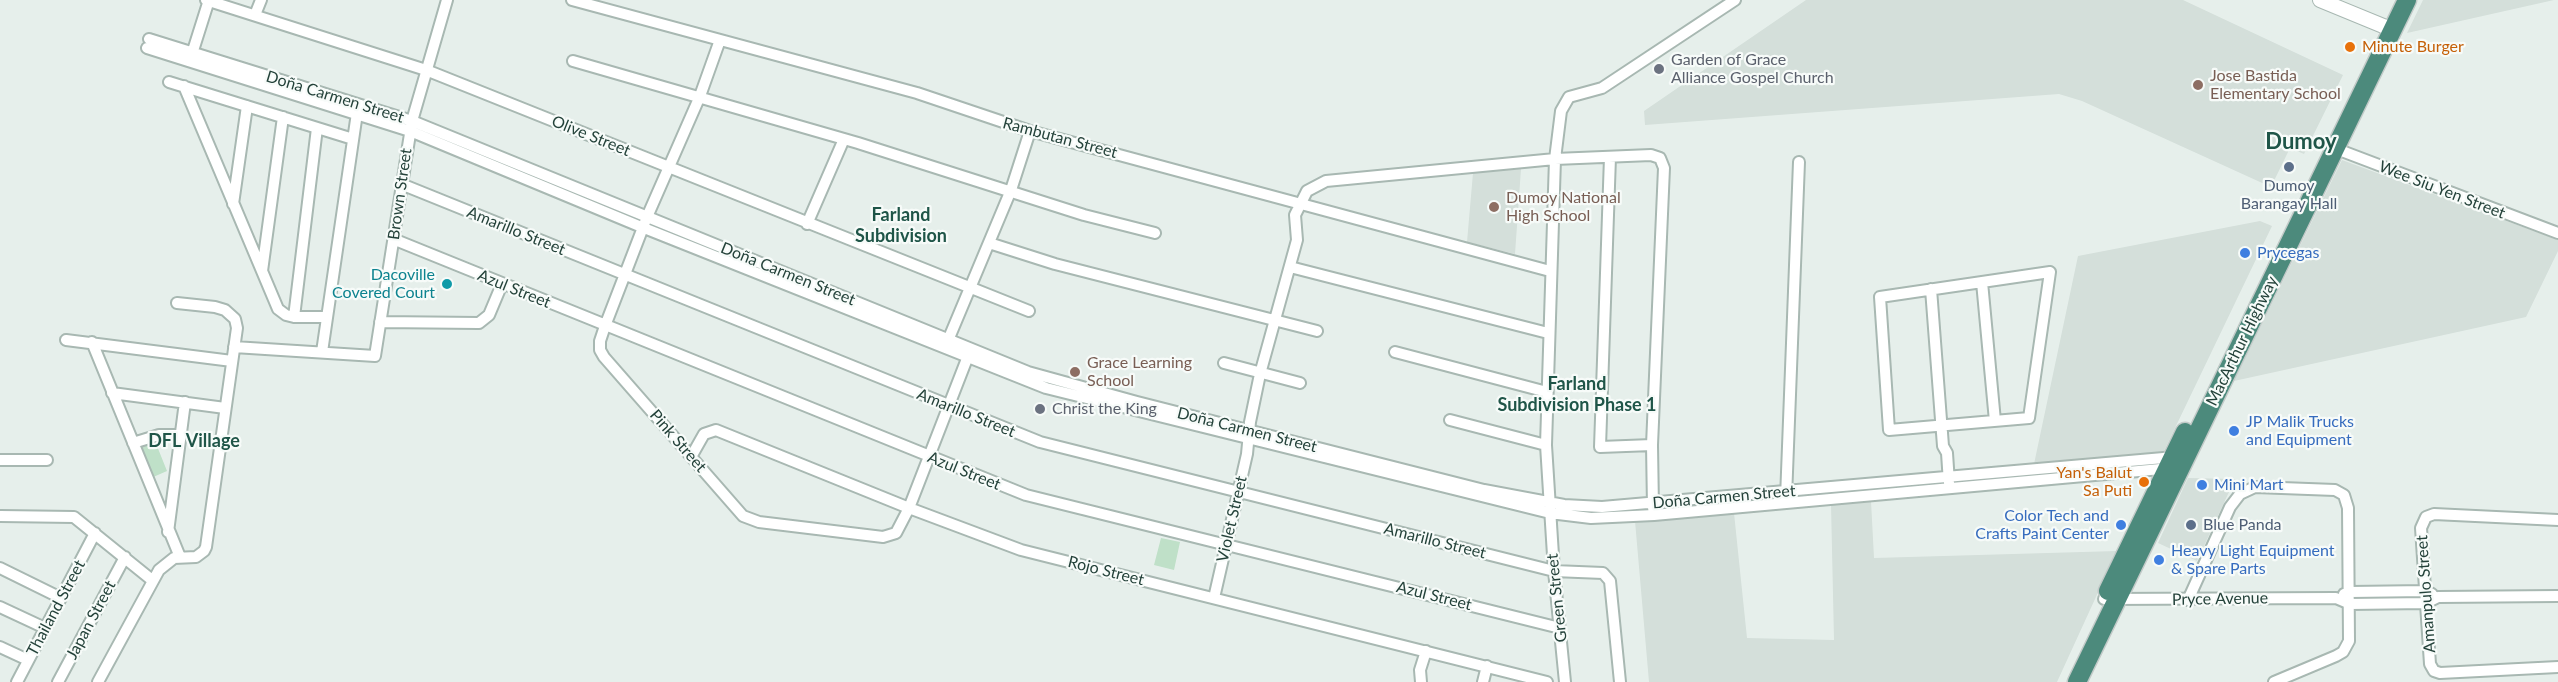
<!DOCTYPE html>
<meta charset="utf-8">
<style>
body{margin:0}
canvas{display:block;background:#e6efeb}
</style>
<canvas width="2558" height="682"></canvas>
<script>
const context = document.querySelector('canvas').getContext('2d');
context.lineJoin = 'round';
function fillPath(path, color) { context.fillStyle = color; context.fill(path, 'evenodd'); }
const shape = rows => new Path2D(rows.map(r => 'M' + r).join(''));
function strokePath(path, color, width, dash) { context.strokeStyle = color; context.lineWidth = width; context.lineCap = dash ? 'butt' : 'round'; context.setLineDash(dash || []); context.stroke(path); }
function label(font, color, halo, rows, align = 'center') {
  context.font = font + ' Lato,sans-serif'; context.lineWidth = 4.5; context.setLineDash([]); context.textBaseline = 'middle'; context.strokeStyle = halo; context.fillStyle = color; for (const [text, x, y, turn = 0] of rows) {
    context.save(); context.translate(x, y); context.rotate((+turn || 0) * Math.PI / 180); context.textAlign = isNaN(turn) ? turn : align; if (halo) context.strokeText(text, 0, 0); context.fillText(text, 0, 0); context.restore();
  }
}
fillPath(shape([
 [1806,0,2183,0,2343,75,2304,154,2290,148,2271,187,2082,101,2059,94,1645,125,1644,111],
 [2423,0,2554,0,2407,33],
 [2342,160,2558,240,2558,251,2526,317,2234,381],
 [1521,169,1515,254,1467,242,1473,173],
 [2260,221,2272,226,2163,453,2034,464,2078,256],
 [2188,478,2235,479,2197,561,2158,543],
 [1871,501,1874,558,2117,551,2057,682,1649,682,1635,521,1734,513,1747,638,1834,640,1831,504]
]), '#d4dfda');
fillPath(shape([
 [155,441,167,471,151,478,139,447],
 [1161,538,1180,542,1174,570,1154,565]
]), '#bfe0c8');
const minor = shape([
 [206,0,426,70,1029,311],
 [572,0,917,93,1030,131,1550,271],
 [255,15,261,0],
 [149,39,412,121,1028,372,1137,402,1484,490,1564,505,1602,507,2175,457],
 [720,40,700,96,647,217,605,326,600,341,600,350,604,357,743,516,759,522,883,537,896,533,909,508,970,351],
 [147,48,410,131,644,228,1046,388,1550,513,1591,518,1654,515,2172,468],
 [191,57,209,0],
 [573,61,858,143,1084,215,1155,233],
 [169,82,353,139],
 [184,86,278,309,286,315,294,317,326,317],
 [2326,145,2558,233],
 [1610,157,1600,447,1652,445],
 [401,184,1040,442,1554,571,1603,573,1610,581,1620,682],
 [233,204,247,106],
 [807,224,844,139],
 [393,239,1026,495,1560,628],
 [989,243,1055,264,1317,331],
 [1290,267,1548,333],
 [262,271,283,117],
 [2050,272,2029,418,1889,430,1880,297,2050,272],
 [1982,282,1995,421],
 [1931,289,1943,446,1947,453,1949,483],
 [294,317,317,128],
 [380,322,479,323,489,315,502,284],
 [949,338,1011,190,1030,131],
 [66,340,232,361],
 [92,342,180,557],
 [234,347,375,356,412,121,447,0],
 [322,352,357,113],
 [1395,352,1547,392],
 [1224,363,1300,383],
 [112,393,225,408],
 [1450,420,1546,445],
 [133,443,159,435,181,435],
 [691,457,704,434,716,430,909,508,1021,550,1547,682],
 [0,460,47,460],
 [1786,498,1799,162],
 [0,516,74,517,152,580],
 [2558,520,2434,514,2426,517,2421,528,2430,664,2434,671,2440,673,2558,667],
 [168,532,185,402],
 [0,568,61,598],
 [2344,594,2350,592,2426,591,2432,594],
 [1214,598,1247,454,1250,422,1260,374,1297,240,1295,215,1307,191,1326,181,1555,159,1651,155,1660,158,1664,168,1652,445,1653,508],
 [2104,599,2336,598,2350,604,2426,603,2438,597,2558,596],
 [2188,600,2230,507,2240,494,2255,487,2335,490,2344,495,2348,508,2349,641,2343,652,2336,656,2274,682],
 [0,607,45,628],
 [0,647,28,660],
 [17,682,95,533],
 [58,682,125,557],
 [98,682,159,570,174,558,196,557,204,551,206,547,237,328,235,319,225,310,215,307,177,303],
 [1421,682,1420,670,1426,651],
 [1483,682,1487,666],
 [1565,682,1554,571,1546,445,1555,159,1561,111,1569,97,1602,88,1735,0]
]);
const tertiary = shape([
 [2320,0,2393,30]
]);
const trunk = shape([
 [2108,591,2185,432],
 [2077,682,2407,0]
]);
strokePath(minor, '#a8b8b2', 14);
strokePath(tertiary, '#a8b8b2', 16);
strokePath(trunk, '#c2cac8', 21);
strokePath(minor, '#fff', 10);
strokePath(tertiary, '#fff', 14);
strokePath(trunk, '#4c8a7c', 18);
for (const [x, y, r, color] of [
 [2350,47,6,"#e8710a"],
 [1659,69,6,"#6b7280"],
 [2198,85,6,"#8d6e63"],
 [2289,167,6,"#5c6f8a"],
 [1494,207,6,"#8d6e63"],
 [2245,253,6,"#3f7fe0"],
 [447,284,6,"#0f9aa8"],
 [1075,372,6,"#8d6e63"],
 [1040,409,6,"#6b7280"],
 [2234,431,6,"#3f7fe0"],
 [2144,482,6,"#e8710a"],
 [2202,485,6,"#3f7fe0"],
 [2121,525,6,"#3f7fe0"],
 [2191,525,6,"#5c6f8a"],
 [2159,560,6,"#3f7fe0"]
]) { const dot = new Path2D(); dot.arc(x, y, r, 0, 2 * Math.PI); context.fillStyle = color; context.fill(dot); strokePath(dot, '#f7fbf9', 2); }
label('16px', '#c56008', '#f7fbf9', [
 ["Minute Burger",2362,47],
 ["Yan's Balut",2132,473,"right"],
 ["Sa Puti",2132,491,"right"]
], 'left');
label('16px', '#5b616d', '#f7fbf9', [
 ["Garden of Grace",1671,60],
 ["Alliance Gospel Church",1671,78],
 ["Christ the King",1052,409]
], 'left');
label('16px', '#785e54', '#f7fbf9', [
 ["Jose Bastida",2210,76],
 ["Elementary School",2210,94],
 ["Dumoy National",1506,198],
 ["High School",1506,216],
 ["Grace Learning",1087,363],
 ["School",1087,381]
], 'left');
label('16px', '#24423a', '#f7fbf9', [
 ["Doña Carmen Street",335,97,17],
 ["Olive Street",591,136,22],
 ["Rambutan Street",1060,138,15],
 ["Wee Siu Yen Street",2442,190,21],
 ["Brown Street",400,194,-82],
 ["Amarillo Street",516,231,22],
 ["Doña Carmen Street",788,274,22],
 ["Azul Street",514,289,22],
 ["MacArthur Highway",2242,341,-64],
 ["Amarillo Street",966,413,22],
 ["Doña Carmen Street",1247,430,14],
 ["Pink Street",678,441,49],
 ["Azul Street",964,471,22],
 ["Doña Carmen Street",1724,497,-5],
 ["Violet Street",1232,519,-77],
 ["Amarillo Street",1435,541,14],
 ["Rojo Street",1106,571,14],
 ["Amanpulo Street",2426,594,-94],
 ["Azul Street",1434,596,14],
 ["Green Street",1557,598,-96],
 ["Pryce Avenue",2220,599,-1],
 ["Thailand Street",56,608,-62],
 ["Japan Street",91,620,-62]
]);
label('16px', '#4e5e75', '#f7fbf9', [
 ["Dumoy",2289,186],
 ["Barangay Hall",2289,204],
 ["Blue Panda",2203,525,"left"]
]);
label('16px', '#366cbe', '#f7fbf9', [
 ["Prycegas",2257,253],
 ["JP Malik Trucks",2246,422],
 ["and Equipment",2246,440],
 ["Mini Mart",2214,485],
 ["Color Tech and",2109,516,"right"],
 ["Crafts Paint Center",2109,534,"right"],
 ["Heavy Light Equipment",2171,551],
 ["& Spare Parts",2171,569]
], 'left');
label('16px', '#0d838f', '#f7fbf9', [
 ["Dacoville",435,275],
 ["Covered Court",435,293]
], 'right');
label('bold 18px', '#1f5548', '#f7fbf9', [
 ["Farland",901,215],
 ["Subdivision",901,236],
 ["Farland",1577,384],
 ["Subdivision Phase 1",1577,405],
 ["DFL Village",194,441]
]);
label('bold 22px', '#1f5548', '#f7fbf9', [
 ["Dumoy",2301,142]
]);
</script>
